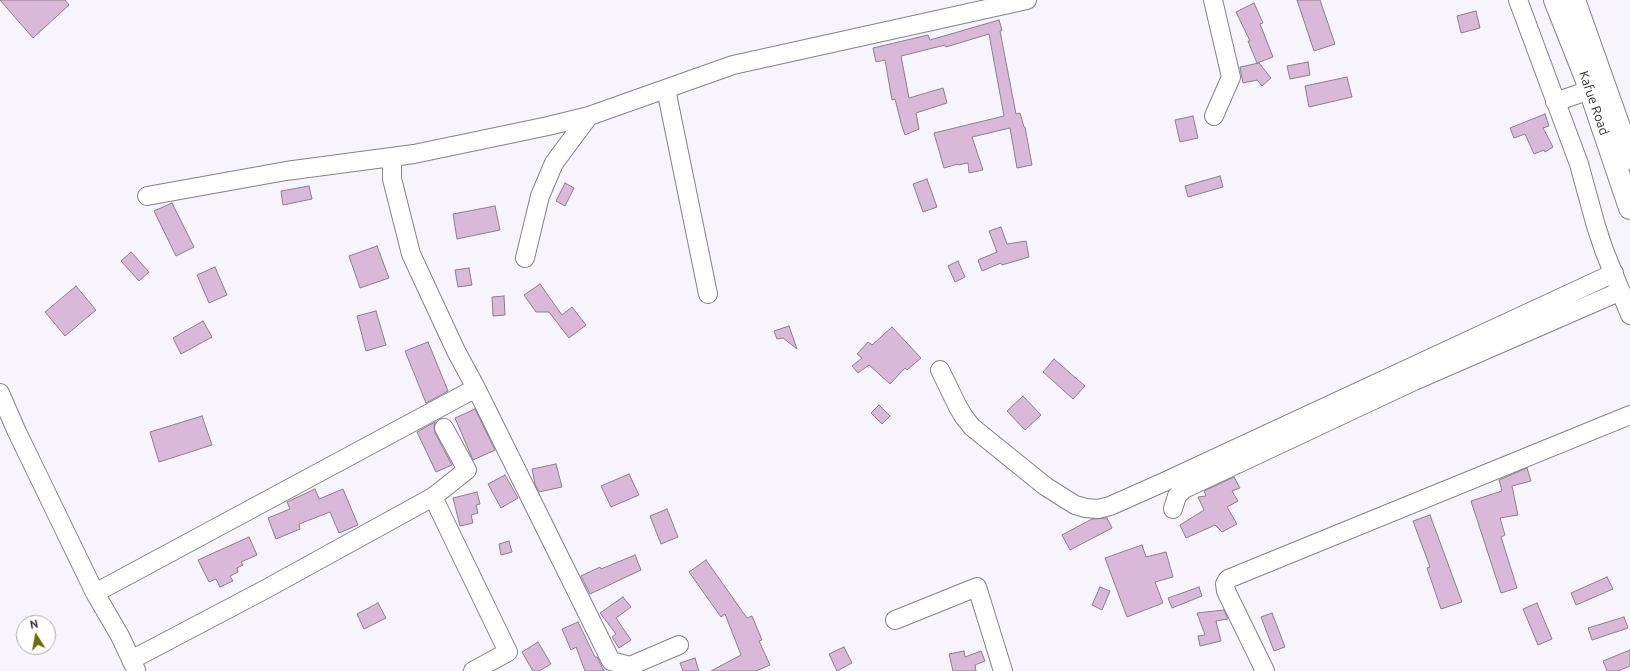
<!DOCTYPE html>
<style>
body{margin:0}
#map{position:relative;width:1630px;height:671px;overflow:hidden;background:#f8f4fe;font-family:Ubuntu,sans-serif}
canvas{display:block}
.north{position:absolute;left:16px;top:615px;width:40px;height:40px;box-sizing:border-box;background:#fff;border:1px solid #acabad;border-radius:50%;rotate:349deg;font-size:11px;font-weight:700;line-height:16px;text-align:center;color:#302e33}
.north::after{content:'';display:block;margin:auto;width:14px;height:18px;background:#6f6901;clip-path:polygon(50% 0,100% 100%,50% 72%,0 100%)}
</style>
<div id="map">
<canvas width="1630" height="671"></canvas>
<div class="north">N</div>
</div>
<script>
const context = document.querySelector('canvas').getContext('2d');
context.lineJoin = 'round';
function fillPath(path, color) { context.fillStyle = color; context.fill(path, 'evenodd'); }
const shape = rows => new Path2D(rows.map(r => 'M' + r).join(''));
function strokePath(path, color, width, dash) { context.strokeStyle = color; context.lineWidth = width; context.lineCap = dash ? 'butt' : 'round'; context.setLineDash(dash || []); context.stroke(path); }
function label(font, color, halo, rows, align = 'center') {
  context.font = font + ' Ubuntu,sans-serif'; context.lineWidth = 3; context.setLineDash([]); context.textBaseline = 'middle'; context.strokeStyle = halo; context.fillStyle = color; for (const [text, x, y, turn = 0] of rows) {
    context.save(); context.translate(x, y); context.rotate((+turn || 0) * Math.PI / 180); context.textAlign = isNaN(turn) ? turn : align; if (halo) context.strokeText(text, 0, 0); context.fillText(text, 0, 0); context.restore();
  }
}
const building = shape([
 [0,0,65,0,69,5,33,38,0,0],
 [1297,0,1320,0,1335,44,1314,51,1297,0],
 [1254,3,1263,23,1260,24,1273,57,1257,63,1248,41,1250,41,1236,12,1254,3],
 [1476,11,1480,28,1461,33,1457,16,1476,11],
 [999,20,1002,30,1000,31,1016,114,1020,113,1024,127,1025,127,1032,165,1017,168,1010,128,972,137,983,170,969,173,968,163,958,165,958,164,944,168,934,133,1004,116,989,34,946,47,945,45,901,56,909,98,943,88,947,103,916,113,919,129,905,135,901,123,895,99,892,100,885,60,876,62,873,48,928,35,930,40,999,20],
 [1308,62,1310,75,1290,79,1287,66,1308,62],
 [1259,63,1271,78,1262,86,1257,80,1243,83,1240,67,1259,63],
 [1347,77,1352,97,1309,107,1305,86,1347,77],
 [1545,114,1549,126,1543,128,1553,147,1545,152,1544,150,1534,154,1525,134,1514,138,1510,128,1545,114],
 [1193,116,1198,138,1180,142,1175,120,1193,116],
 [1220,176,1223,187,1188,197,1185,186,1220,176],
 [927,179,937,207,923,212,913,184,927,179],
 [565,183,574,188,565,206,556,201,565,183],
 [309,186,312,199,283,205,281,191,309,186],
 [172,203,194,247,176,256,154,211,172,203],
 [495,206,500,230,457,239,453,214,495,206],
 [1001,227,1007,244,1026,241,1029,257,1002,265,1001,263,982,271,978,260,997,252,989,231,1001,227],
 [377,246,389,278,360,288,349,256,377,246],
 [131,252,149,272,139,281,121,261,131,252],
 [958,261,965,277,955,282,948,266,958,261],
 [215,267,227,295,209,303,197,275,215,267],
 [469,268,472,285,458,287,455,270,469,268],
 [540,284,562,315,572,307,586,325,569,338,549,312,536,312,524,295,540,284],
 [76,286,96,310,65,336,45,312,76,286],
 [504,296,505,315,493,316,492,297,504,296],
 [376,311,386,345,366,351,357,316,376,311],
 [203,321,212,337,181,354,173,338,203,321],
 [789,326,797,349,783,338,777,339,774,331,789,326],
 [892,327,921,358,907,370,905,368,890,384,869,365,858,373,852,366,862,358,857,354,868,342,872,345,892,327],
 [428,342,448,391,426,403,405,351,428,342],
 [1054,359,1085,386,1073,399,1043,372,1054,359],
 [1023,396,1041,415,1025,430,1007,411,1023,396],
 [879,405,890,416,882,424,871,413,879,405],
 [475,409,495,450,473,460,455,418,475,409],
 [202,416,212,445,159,462,150,432,202,416],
 [435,422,434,427,435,433,452,465,436,472,417,432,435,422],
 [556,464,562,487,539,492,535,484,532,469,556,464],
 [1527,468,1531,481,1512,486,1518,515,1500,518,1505,535,1501,537,1517,588,1501,593,1471,501,1502,491,1499,480,1527,468],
 [629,474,639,495,611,507,601,486,629,474],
 [505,475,518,498,501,508,488,484,505,475],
 [1234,477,1240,488,1232,491,1238,501,1227,507,1237,524,1222,532,1215,525,1186,538,1180,525,1204,510,1198,497,1206,496,1204,491,1234,477],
 [315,489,319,499,343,489,358,525,339,533,330,512,299,524,300,529,276,539,268,518,290,509,287,502,315,489],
 [477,492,480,504,476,505,478,513,471,515,473,523,460,526,453,498,477,492],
 [667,509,678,537,661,544,650,516,667,509],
 [1430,515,1462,602,1441,609,1427,568,1430,567,1413,521,1430,515],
 [1107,518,1112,528,1070,550,1062,535,1092,519,1107,518],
 [249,537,257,555,241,562,243,565,237,568,238,572,230,576,233,581,220,587,216,579,209,582,198,560,249,537],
 [509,541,512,552,501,555,499,544,509,541],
 [1142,545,1146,557,1166,552,1173,577,1155,582,1163,603,1127,617,1105,558,1142,545],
 [635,555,641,570,590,594,581,576,600,567,601,569,635,555],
 [706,560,747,618,752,616,762,640,759,641,770,665,756,671,711,671,741,655,725,614,721,617,689,572,706,560],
 [1607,577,1613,589,1576,605,1571,593,1607,577],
 [1100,587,1110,591,1102,610,1092,605,1100,587],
 [1199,587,1202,596,1172,608,1168,598,1199,587],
 [623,597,631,607,616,618,631,640,619,648,612,637,616,634,600,613,623,597],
 [378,603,386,618,364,629,357,614,378,603],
 [1537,603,1552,639,1538,645,1523,609,1537,603],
 [1224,610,1228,619,1216,621,1221,641,1200,646,1198,636,1205,635,1197,613,1224,610],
 [1272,613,1285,647,1274,651,1261,617,1272,613],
 [1624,617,1628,628,1592,640,1588,628,1624,617],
 [578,622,595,657,597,657,604,671,585,671,576,647,571,650,562,629,578,622],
 [538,642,551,664,539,671,533,671,522,652,538,642],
 [844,647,852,663,837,671,829,654,844,647],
 [1630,650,1630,666,1618,671,1607,671,1603,661,1630,650],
 [964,651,965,657,981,651,985,661,975,665,976,671,953,671,949,654,964,651],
 [695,658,699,671,683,671,680,663,695,658]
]);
fillPath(building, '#dab8da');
strokePath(building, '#898089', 1);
const minor = shape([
 [1213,0,1231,77,1214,116],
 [1518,0,1579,164,1596,226,1604,250,1630,315],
 [666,89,708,294],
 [1555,102,1590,90],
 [392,157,392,179,411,254,456,351,476,388,611,661,630,666,679,645],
 [147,196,286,171,414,154,548,126,589,116,733,65,1027,0],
 [525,258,540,196,554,163,589,116],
 [940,370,958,407,964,417,972,427,1045,486,1075,505,1086,508,1098,509,1110,506,1164,482,1614,273],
 [0,393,17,432,95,593,120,636,136,670],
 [433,497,508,652,473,671],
 [1173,509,1177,496,1184,489,1414,381,1621,291],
 [95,593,476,388],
 [895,620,977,587,1003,671],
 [131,660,264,590,433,497,467,470,444,428],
 [1265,671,1226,591,1225,584,1228,579,1630,415]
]);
const highway = shape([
 [1555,0,1586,78,1630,208],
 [1574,0,1630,158]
]);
strokePath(minor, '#85818c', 20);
strokePath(highway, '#85818c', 24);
strokePath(minor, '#fff', 18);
strokePath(highway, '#fff', 22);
label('13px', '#302e33', '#fff', [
 ["Kafue Road",1594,103,71]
]);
</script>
